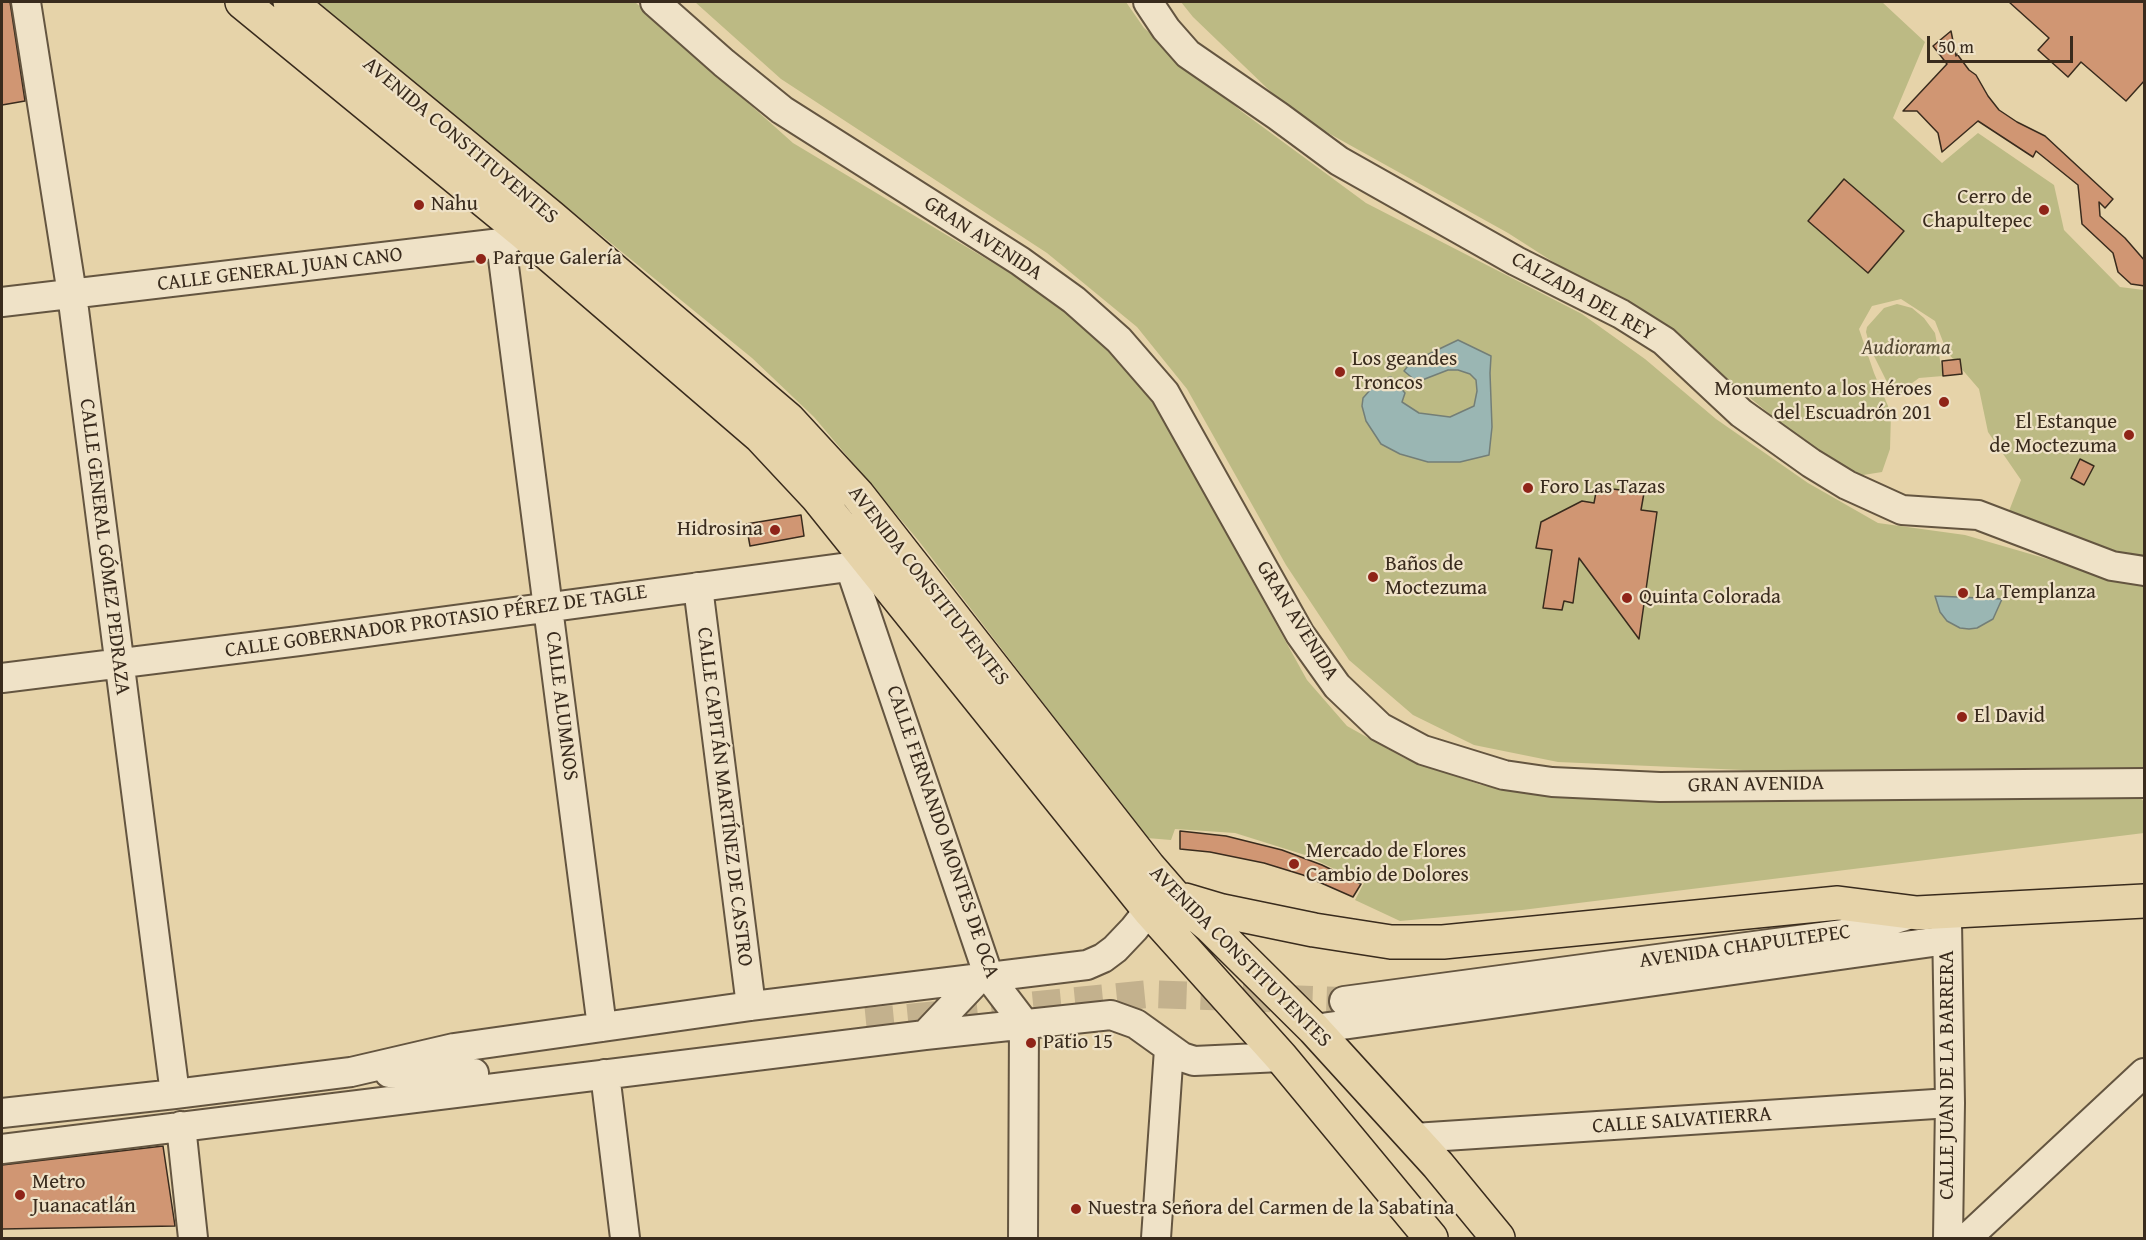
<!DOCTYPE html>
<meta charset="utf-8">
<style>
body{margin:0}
#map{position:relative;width:2146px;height:1240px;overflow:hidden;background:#e6d3a9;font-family:"Gentium Book Plus",serif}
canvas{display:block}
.frame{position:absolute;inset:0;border:3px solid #392b1d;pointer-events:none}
.scale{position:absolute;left:1927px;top:36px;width:146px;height:27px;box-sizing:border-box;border:3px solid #392b1d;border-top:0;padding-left:8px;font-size:18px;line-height:21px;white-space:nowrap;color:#392b1d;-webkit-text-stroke:4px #efe2c7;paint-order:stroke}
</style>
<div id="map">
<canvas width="2146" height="1240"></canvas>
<div class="frame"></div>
<div class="scale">50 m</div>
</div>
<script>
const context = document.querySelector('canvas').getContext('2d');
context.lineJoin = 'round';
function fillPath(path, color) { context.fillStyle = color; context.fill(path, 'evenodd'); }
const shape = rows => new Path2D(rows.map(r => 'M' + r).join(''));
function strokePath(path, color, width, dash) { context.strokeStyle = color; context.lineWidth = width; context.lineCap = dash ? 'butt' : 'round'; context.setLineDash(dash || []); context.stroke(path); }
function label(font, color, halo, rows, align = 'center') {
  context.font = font + ' "Gentium Book Plus",serif'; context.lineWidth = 4.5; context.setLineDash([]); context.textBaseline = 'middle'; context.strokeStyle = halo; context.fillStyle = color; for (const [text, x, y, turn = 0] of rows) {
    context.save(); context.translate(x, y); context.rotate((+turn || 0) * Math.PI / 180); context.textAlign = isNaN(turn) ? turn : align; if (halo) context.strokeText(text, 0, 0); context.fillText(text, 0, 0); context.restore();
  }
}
fillPath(shape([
 [315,2,635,2,793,143,1035,288,1087,329,1125,367,1156,407,1307,680,1347,726,1404,758,1481,785,1636,800,2139,796,2144,802,2144,833,1522,910,1400,921,1355,900,1364,883,1305,855,1235,833,1175,829,1171,840,1147,838,918,540,814,417,752,358],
 [695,2,1126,2,1144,28,1241,111,1366,203,1582,314,1645,359,1716,419,1808,483,1878,523,1965,535,2106,576,2144,585,2144,770,1813,773,1558,762,1474,745,1413,715,1349,660,1286,565,1187,389,1137,327,1047,253,781,79],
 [1181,2,1882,2,1925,42,1893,118,1942,163,1978,133,2054,185,2064,230,2120,287,2144,290,2144,561,2137,562,2076,540,2009,511,2021,480,1988,432,1979,389,1947,352,1935,321,1901,299,1872,306,1859,329,1874,373,1891,413,1890,449,1882,472,1857,476,1816,452,1694,352,1508,233,1294,114,1193,17],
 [1897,304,1912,308,1924,318,1935,333,1943,376,1919,378,1908,386,1900,395,1892,396,1891,390,1871,350,1866,332,1867,327,1884,308]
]), '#bcba84');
const water = shape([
 [1458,340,1491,356,1490,373,1492,427,1489,455,1460,462,1428,462,1400,454,1381,444,1366,421,1362,406,1363,398,1379,380,1391,377,1405,393,1402,402,1419,413,1450,417,1474,406,1477,391,1476,380,1470,374,1458,370,1448,370,1417,382,1404,371,1410,363,1458,340],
 [1935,596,2002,599,1993,619,1977,628,1969,629,1960,628,1947,621,1940,612,1935,596]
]);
fillPath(water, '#9ab6b3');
strokePath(water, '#737e77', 1.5);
const building = shape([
 [2,2,10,2,25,101,2,105,2,2],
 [2009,2,2145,2,2145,80,2126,101,2081,62,2068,77,2038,50,2049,38,2009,2],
 [1951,31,1956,56,1957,54,1969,70,1976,75,1988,96,1999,110,2017,122,2045,136,2113,199,2105,208,2099,202,2100,216,2125,238,2145,261,2145,286,2131,284,2118,272,2113,253,2082,224,2078,185,2036,151,2033,157,1978,121,1942,152,1938,133,1917,111,1903,111,1947,64,1933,46,1951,31],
 [1844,179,1904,231,1868,273,1808,221,1844,179],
 [1960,359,1962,374,1943,376,1942,361,1960,359],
 [2080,459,2094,466,2084,485,2071,478,2080,459],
 [1597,487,1644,493,1641,510,1657,512,1639,639,1579,558,1573,603,1564,601,1562,610,1543,608,1552,550,1536,548,1541,522,1582,501,1594,503,1597,487],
 [801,515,804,536,750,546,746,524,801,515],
 [1180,831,1226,836,1282,850,1322,865,1361,884,1353,897,1303,875,1264,863,1210,852,1180,849,1180,831],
 [163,1146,175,1226,2,1229,2,1165,163,1146]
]);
fillPath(building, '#d09673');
strokePath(building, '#392b1d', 1.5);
strokePath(shape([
 [866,1022,1148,994,1344,1001]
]), '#c3b18d', 28, [28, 14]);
const minor = shape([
 [26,2,72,294,175,1094],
 [655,2,724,63,782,110,1020,261,1074,300,1119,340,1165,393,1300,634,1337,686,1380,727,1423,750,1504,775,1552,782,1660,787,2144,783],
 [1148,2,1166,29,1188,54,1278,116,1339,161,1516,261,1621,314,1664,341,1741,413,1811,463,1847,485,1902,510,1978,515,2112,566,2144,571],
 [501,243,602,1027],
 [2,302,501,243,518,235],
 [850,567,989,977,1024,1023,1023,1238],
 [698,587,751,1006],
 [2,678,299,641,871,564],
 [1947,922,1950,1103,1948,1238],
 [1344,1001,1851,933,1915,913],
 [1314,1029,1947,940],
 [925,1035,979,978],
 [389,1073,452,1075,474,1073],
 [605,1074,625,1238],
 [2,1113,175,1094,351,1072,454,1048,751,1006,1087,965,1103,958,1115,949,1134,929,1149,910],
 [181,1126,193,1238],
 [1414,1138,1950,1103],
 [2,1149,925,1035,1111,1015,1136,1024,1182,1057,1194,1061,1281,1057],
 [1156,1238,1169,1049],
 [1967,1238,2144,1073]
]);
const major = shape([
 [242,2,524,233,760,436,817,497,1149,910,1281,1057,1431,1238],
 [290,2,551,217,788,419,858,495,1148,866,1175,897,1210,926,1314,1029,1438,1165,1498,1238],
 [1185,900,1222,911,1314,930,1391,942,1443,942,1838,903,1917,913,2144,901]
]);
strokePath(minor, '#645540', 32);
strokePath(major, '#392b1d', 36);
strokePath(minor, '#efe2c7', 28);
strokePath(major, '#e6d3a9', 33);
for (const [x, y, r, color] of [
 [419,205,6,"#8f2418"],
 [2044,210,6,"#8f2418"],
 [481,259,6,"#8f2418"],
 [1340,372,6,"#8f2418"],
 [1944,402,6,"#8f2418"],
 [2129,435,6,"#8f2418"],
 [1528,488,6,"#8f2418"],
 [775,530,6,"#8f2418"],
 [1373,577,6,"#8f2418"],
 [1963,593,6,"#8f2418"],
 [1627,598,6,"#8f2418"],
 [1962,717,6,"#8f2418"],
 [1294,864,6,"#8f2418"],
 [1031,1043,6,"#8f2418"],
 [20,1195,6,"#8f2418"],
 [1076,1209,6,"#8f2418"]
]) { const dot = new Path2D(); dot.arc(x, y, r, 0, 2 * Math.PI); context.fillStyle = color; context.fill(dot); strokePath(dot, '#efe2c7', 2); }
label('21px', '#392b1d', '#efe2c7', [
 ["AVENIDA CONSTITUYENTES",460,141,40],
 ["GRAN AVENIDA",983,239,33],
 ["CALLE GENERAL JUAN CANO",280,270,-7],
 ["CALZADA DEL REY",1583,297,29],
 ["CALLE GENERAL GÓMEZ PEDRAZA",104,547,83],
 ["AVENIDA CONSTITUYENTES",928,586,52],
 ["GRAN AVENIDA",1297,621,58],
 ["CALLE GOBERNADOR PROTASIO PÉREZ DE TAGLE",436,622,-8],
 ["CALLE ALUMNOS",561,706,83],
 ["GRAN AVENIDA",1756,785,-1],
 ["CALLE CAPITÁN MARTÍNEZ DE CASTRO",724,797,83],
 ["CALLE FERNANDO MONTES DE OCA",942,832,71],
 ["AVENIDA CHAPULTEPEC",1745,947,-8],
 ["AVENIDA CONSTITUYENTES",1240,957,45],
 ["CALLE JUAN DE LA BARRERA",1948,1075,-90],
 ["CALLE SALVATIERRA",1682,1121,-4]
]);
label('21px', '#392b1d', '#efe2c7', [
 ["Cerro de",2032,198,"right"],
 ["Chapultepec",2032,222,"right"],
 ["Nahu",431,205],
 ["Parque Galería",493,259],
 ["Los geandes",1352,360],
 ["Troncos",1352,384],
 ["Monumento a los Héroes",1932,390,"right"],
 ["del Escuadrón 201",1932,414,"right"],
 ["El Estanque",2117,423,"right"],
 ["de Moctezuma",2117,447,"right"],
 ["Foro Las Tazas",1540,488],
 ["Hidrosina",763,530,"right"],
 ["Baños de",1385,565],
 ["Moctezuma",1385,589],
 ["La Templanza",1975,593],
 ["Quinta Colorada",1639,598],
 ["El David",1974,717],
 ["Mercado de Flores",1306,852],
 ["Cambio de Dolores",1306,876],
 ["Patio 15",1043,1043],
 ["Metro",32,1183],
 ["Juanacatlán",32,1207],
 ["Nuestra Señora del Carmen de la Sabatina",1088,1209]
], 'left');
label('italic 21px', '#534832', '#efe2c7', [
 ["Audiorama",1906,349]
]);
</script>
